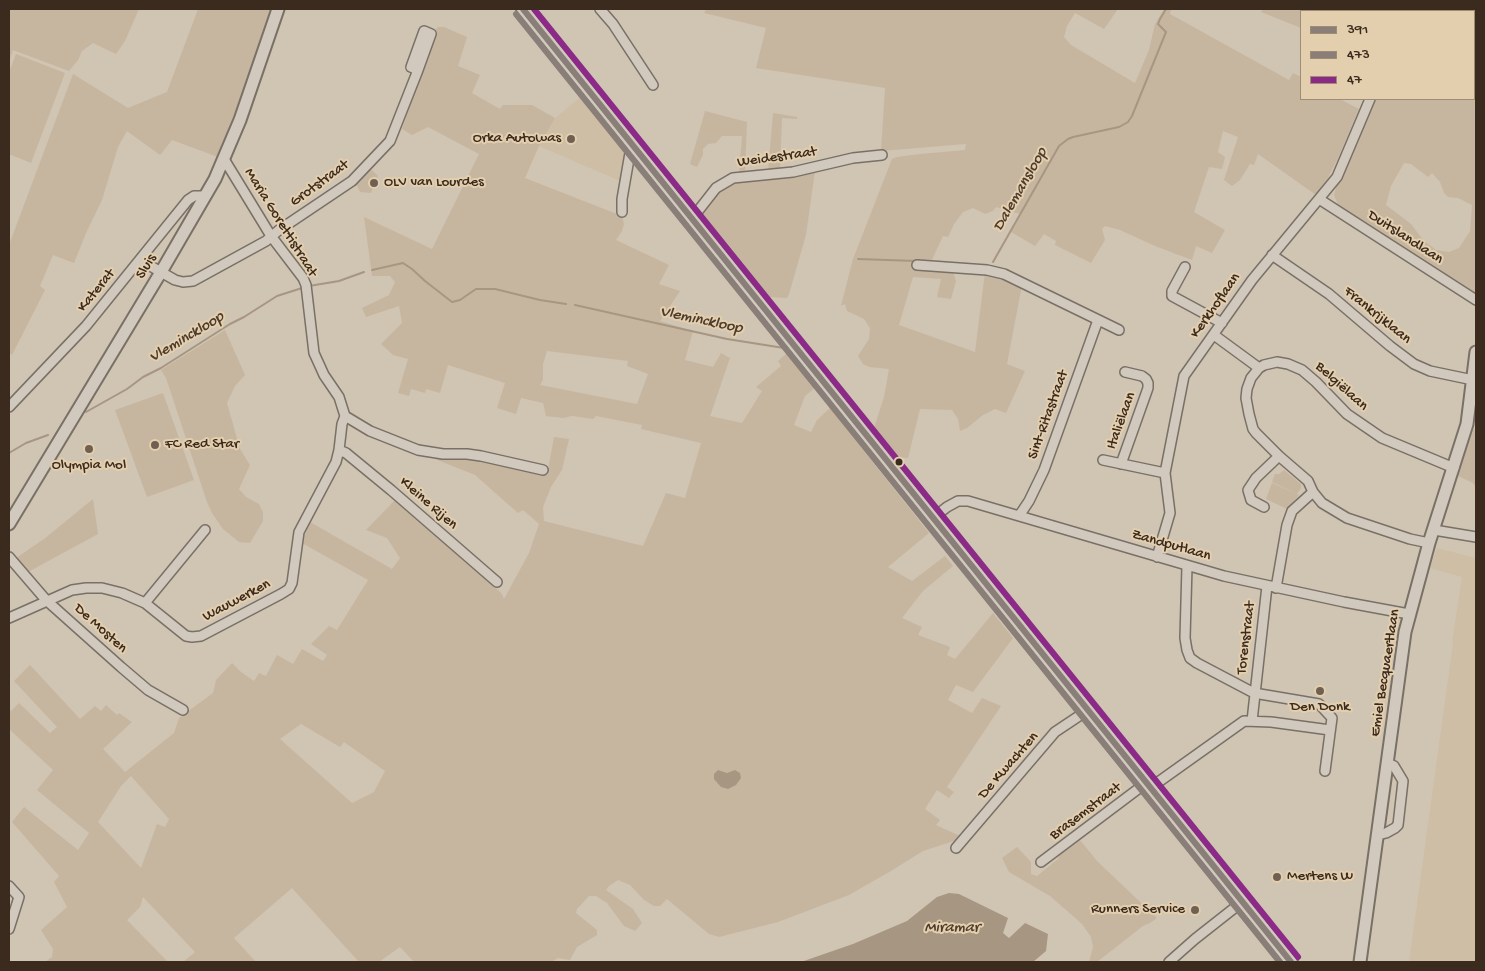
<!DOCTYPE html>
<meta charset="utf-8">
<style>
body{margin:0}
#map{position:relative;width:1485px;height:971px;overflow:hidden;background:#d0c4b3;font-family:"Gochi Hand",sans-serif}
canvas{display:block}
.frame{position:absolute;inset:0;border:10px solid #3b2a1e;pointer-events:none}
.legend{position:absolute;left:1300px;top:10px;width:175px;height:90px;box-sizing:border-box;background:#e3cead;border:1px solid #a08c74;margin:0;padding:6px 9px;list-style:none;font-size:15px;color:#3b2a1e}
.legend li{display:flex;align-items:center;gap:10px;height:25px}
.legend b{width:25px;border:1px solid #a08c74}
</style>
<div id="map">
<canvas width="1485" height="971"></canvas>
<div class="frame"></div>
<ul class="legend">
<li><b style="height:6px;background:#897f78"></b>391</li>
<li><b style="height:6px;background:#897f78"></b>473</li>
<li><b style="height:6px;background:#8c2b87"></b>47</li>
</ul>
</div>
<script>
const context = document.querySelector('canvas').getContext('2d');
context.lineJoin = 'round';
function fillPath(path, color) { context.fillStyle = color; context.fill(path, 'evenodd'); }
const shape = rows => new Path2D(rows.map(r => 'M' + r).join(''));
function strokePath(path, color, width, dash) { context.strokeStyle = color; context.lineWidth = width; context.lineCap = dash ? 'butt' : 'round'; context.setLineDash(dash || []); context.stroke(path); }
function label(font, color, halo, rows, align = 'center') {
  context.font = font + ' "Gochi Hand",sans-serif'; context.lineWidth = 4; context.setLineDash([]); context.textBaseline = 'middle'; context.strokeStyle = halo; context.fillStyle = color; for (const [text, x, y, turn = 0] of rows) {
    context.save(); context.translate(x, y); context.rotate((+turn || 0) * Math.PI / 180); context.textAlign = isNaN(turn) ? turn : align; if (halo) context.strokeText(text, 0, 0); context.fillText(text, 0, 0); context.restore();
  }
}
fillPath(shape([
 [581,97,627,153,620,181,539,146,555,118],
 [1437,548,1476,558,1476,962,1409,962,1453,643,1452,643,1462,577,1430,568]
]), '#cebea5');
fillPath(shape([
 [9,9,139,9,125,41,116,54,93,43,82,51,78,60,69,71,13,50,9,62],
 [198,9,270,9,236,109,218,157,172,140,160,155,127,131,118,147,102,200,86,233,74,263,53,255,40,286,45,290,12,355,9,352,9,245,73,74,128,108,167,92],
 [706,9,1118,9,1104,29,1075,13,1067,26,1064,37,1071,45,1135,83,1149,50,1155,24,1164,9,1171,9,1170,14,1289,80,1293,73,1301,77,1301,99,1340,99,1359,109,1338,158,1328,178,1316,195,1258,154,1254,165,1250,164,1240,180,1232,186,1224,180,1238,137,1223,131,1218,152,1225,157,1222,169,1209,167,1194,212,1225,230,1212,253,1196,246,1192,260,1155,246,1120,230,1105,226,1102,229,1105,240,1091,263,1055,245,1056,241,1044,234,1035,246,1011,232,1020,214,996,207,993,211,985,214,973,208,963,212,954,224,948,237,943,236,929,266,952,269,956,281,951,299,937,297,941,279,913,277,899,325,975,352,985,272,1022,285,1007,364,1025,371,1006,413,995,409,983,415,967,428,960,431,958,419,952,410,920,409,908,458,898,457,874,428,884,397,889,369,869,367,863,364,858,356,869,339,870,328,864,319,847,311,845,304,841,306,853,259,892,159,897,157,920,154,965,150,966,144,881,151,885,88,756,68,766,28,704,13],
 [1263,9,1329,9,1329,11,1301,11,1301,28,1261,12],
 [438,27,444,27,467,37,458,66,480,75,472,93,500,109,503,105,532,105,555,118,539,146,525,178,622,216,624,224,622,231,616,240,669,265,659,284,680,291,660,321,693,331,685,360,713,367,721,353,730,358,710,416,742,423,762,391,756,387,781,366,778,361,787,353,816,387,805,396,794,425,811,432,817,420,830,408,929,533,888,567,912,581,945,556,953,566,923,591,902,618,922,627,918,635,950,647,947,655,955,659,993,613,1013,638,973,692,956,685,948,700,972,713,982,698,1001,706,947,787,954,792,949,798,937,790,925,809,940,820,936,825,960,836,957,840,923,851,891,871,849,895,778,922,719,937,709,934,667,899,660,906,654,906,644,900,630,885,618,880,609,886,606,890,633,909,642,923,635,931,624,926,607,903,596,896,589,896,577,909,576,913,597,930,597,935,577,947,570,960,558,958,551,962,414,962,400,947,379,962,359,962,292,888,234,938,256,962,183,962,195,952,143,897,140,907,127,920,168,962,45,962,52,957,53,949,41,930,67,907,54,882,59,876,12,822,24,807,78,850,89,833,37,790,53,770,9,729,9,709,11,711,19,703,50,733,57,727,14,681,30,665,80,719,95,706,101,711,106,705,117,715,119,713,132,722,103,749,125,772,174,733,179,718,213,693,216,680,232,663,241,672,254,681,259,673,266,676,277,655,293,664,302,649,323,661,327,655,311,644,329,626,337,630,368,580,302,543,310,522,392,569,400,558,387,538,366,530,396,499,488,580,502,594,504,599,529,553,539,524,523,510,518,513,475,475,435,459,464,457,547,475,554,437,569,439,562,470,551,487,543,507,544,521,643,546,666,493,685,498,701,443,641,429,642,425,596,416,593,419,572,416,563,418,546,416,543,403,521,398,516,414,497,408,505,383,448,365,440,393,426,389,425,393,411,389,409,396,398,393,408,359,393,355,381,344,402,323,399,306,366,317,362,308,389,295,395,282,390,276,372,276,364,217,432,249,479,154,428,127,412,135,402,129,435,30],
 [547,351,628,361,627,366,648,374,637,404,540,385,543,380,543,364],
 [301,724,340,747,344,742,385,771,374,792,352,803,280,739],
 [131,776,169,819,165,827,157,824,141,868,98,822,121,786],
 [16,54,65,73,31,163,9,154,9,72],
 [1474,95,1476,96,1476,293,1339,207,1334,195,1337,184,1356,146,1374,99,1474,99],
 [1404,163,1411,164,1428,177,1432,173,1440,182,1444,193,1448,197,1458,198,1472,205,1470,231,1459,248,1449,252,1436,250,1423,240,1411,224,1386,205,1391,186],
 [705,111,747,122,745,174,739,174,742,136,722,136,716,143,708,144,703,149,703,155,697,167,690,164],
 [773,113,797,117,797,119,782,118,780,170,768,172],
 [369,167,378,176,371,193,360,192,355,182],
 [815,171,806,235,789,294,787,298,770,297,700,213,718,189,735,181,780,178],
 [225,330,245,375,235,386,227,403,240,449,250,465,239,489,246,497,259,504,263,512,263,521,250,543,239,542,223,529,212,513,207,502,166,378,161,370],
 [163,393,194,480,147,497,115,410],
 [1476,428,1476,488,1473,483,1458,476,1473,430],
 [1284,470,1301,484,1301,488,1297,494,1272,482,1275,474,1279,474],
 [1272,483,1299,495,1287,509,1266,499],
 [93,499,98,534,28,572,16,558,44,539],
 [1080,840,1097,861,1157,918,1150,923,1143,926,1097,962,1089,962,1093,947,1091,937,1082,924,1050,896,1009,872,1002,858,1017,847,1031,862,1031,874,1037,876,1058,859,1059,855]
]), '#c7b69f');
fillPath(shape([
 [718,770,727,773,735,770,740,773,741,778,736,785,728,789,721,787,714,779,714,774],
 [949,893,959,894,1008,918,1003,933,1009,938,1025,923,1048,934,1046,951,1033,962,801,962,853,944,907,921,937,897]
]), '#a79681');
strokePath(shape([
 [858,259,916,261],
 [993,262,1059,146,1068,139,1073,137,1119,127,1128,122,1132,116,1166,32,1158,24,1160,19,1166,9],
 [372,270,403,263,412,269,425,281,452,302,460,300,476,289,495,289,540,300,566,304],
 [309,286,339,281,364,272],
 [575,305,727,339,784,348,903,497],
 [86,412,127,389,143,377,161,368,230,324,244,317,277,296,302,288],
 [9,453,26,443,48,435],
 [907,501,1076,712],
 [1083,721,1134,783],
 [1143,794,1231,904],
 [1238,913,1277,962]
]), '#a79681', 2);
const street = shape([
 [600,9,613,24,653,85],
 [1403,11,1403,9],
 [224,159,271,236,303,278,306,285,314,353,324,375,339,397,345,416,370,431,418,450,443,454,467,454,481,456,543,470],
 [1319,199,1476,300],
 [622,212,622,199,630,153,634,147],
 [691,217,698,211,716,188,733,178,793,172,853,158,882,155],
 [1272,255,1329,294,1390,346,1414,364,1430,371,1473,380],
 [140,260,175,280,183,282,193,281,266,241,279,230,352,181,390,141,418,70,431,34,424,31,411,67,418,70],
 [917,265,987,270,1004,274,1119,330],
 [1185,267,1172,291,1172,296,1222,323],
 [1214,335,1259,368,1264,365,1277,362,1288,364,1302,370,1316,382,1347,414,1382,438,1454,468],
 [1259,368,1251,378,1247,389,1246,398,1249,414,1253,429,1256,433,1279,456],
 [9,407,86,326,188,200,194,196,205,196],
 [339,450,346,453,391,490,497,582],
 [1103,460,1165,473],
 [1121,464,1148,388,1148,383,1146,379,1142,376,1125,372],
 [1313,492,1322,503,1347,518,1410,539,1429,543],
 [1264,507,1251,500,1248,490,1256,478,1279,456,1308,481,1313,492,1292,511,1287,525,1276,588],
 [1019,516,1029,501,1044,470,1098,320],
 [933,518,947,507,958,501,968,501,1224,576,1344,602,1409,614],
 [1434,530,1476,537],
 [9,557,46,600,121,667,148,690,183,710],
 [1157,557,1170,513,1165,473,1184,376,1252,280,1337,177,1370,99],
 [1187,566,1185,638,1187,650,1190,658,1197,663,1254,693,1319,704,1332,718,1325,771],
 [145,603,205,530],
 [9,618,72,590,86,588,102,588,122,593,145,603,186,636,192,637,201,636,281,594,289,589,292,583,299,532,336,462,339,450,342,424,345,416],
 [1252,721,1267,586],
 [1150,788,1244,721,1271,722,1330,730],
 [1378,835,1386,833,1395,828,1398,825,1403,781,1394,766,1387,763],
 [956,848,1055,732,1088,710],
 [1041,862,1146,783],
 [9,886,19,897,9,929],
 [1169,962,1195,939,1242,902]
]);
const secondary = shape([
 [9,524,161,272,215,179,240,120,278,9],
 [1360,962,1405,632,1429,543,1467,424,1476,352]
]);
const primary = shape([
 [523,9,1291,962]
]);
strokePath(street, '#797066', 12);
strokePath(secondary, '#797066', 15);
strokePath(primary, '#797066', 16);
strokePath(street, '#d1c9bd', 9);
strokePath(secondary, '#d1c9bd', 11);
strokePath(primary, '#d1c9bd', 12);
strokePath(shape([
 [523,9,1291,962]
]), '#897f78', 6);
strokePath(shape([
 [516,14,1280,962]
]), '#897f78', 6);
strokePath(shape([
 [534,9,1298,957]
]), '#8c2b87', 6);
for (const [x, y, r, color] of [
 [571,139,5,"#6f6052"],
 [374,183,5,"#6f6052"],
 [155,445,5,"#6f6052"],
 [89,449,5,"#6f6052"],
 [899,462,4.5,"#3b2a1e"],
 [1320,691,5,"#6f6052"],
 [1277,877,5,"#6f6052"],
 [1195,910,5,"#6f6052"]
]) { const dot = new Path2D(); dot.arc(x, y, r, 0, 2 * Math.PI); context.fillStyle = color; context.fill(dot); strokePath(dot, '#e3cead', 2); }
label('15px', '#3b2a1e', '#e3cead', [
 ["Orka Autowas",561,139,"right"],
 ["OLV van Lourdes",384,183],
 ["FC Red Star",165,445],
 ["Olympia Mol",89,466,"center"],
 ["Den Donk",1320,708,"center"],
 ["Mertens W",1287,877],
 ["Runners Service",1185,910,"right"]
], 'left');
label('15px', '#3b2a1e', '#e3cead', [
 ["Weidestraat",777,158,-8],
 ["Grotstraat",320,184,-36],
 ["Maria Gorettistraat",280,223,58],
 ["Duitslandlaan",1405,238,33],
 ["Sluis",147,267,-59],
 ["Katerat",97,291,-51],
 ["Kerkhoflaan",1216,306,-55],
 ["Frankrijklaan",1377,316,39],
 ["Belgiëlaan",1341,387,42],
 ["Sint-Ritastraat",1049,415,-70],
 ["Italiëlaan",1122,421,-70],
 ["Kleine Rijen",428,504,41],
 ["Zandputlaan",1171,546,16],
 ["Wauwerken",237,601,-28],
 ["De Mosten",100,629,42],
 ["Torenstraat",1247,638,-83],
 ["Emiel Becquaertlaan",1386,673,-81],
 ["De Kwachten",1009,766,-49],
 ["Brasemstraat",1086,812,-37]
]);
label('italic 16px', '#4d3c2d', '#e3cead', [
 ["Dalemansloop",1021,190,-60],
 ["Vleminckloop",701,321,12],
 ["Vleminckloop",187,338,-31],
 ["Miramar",952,929]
]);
</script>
